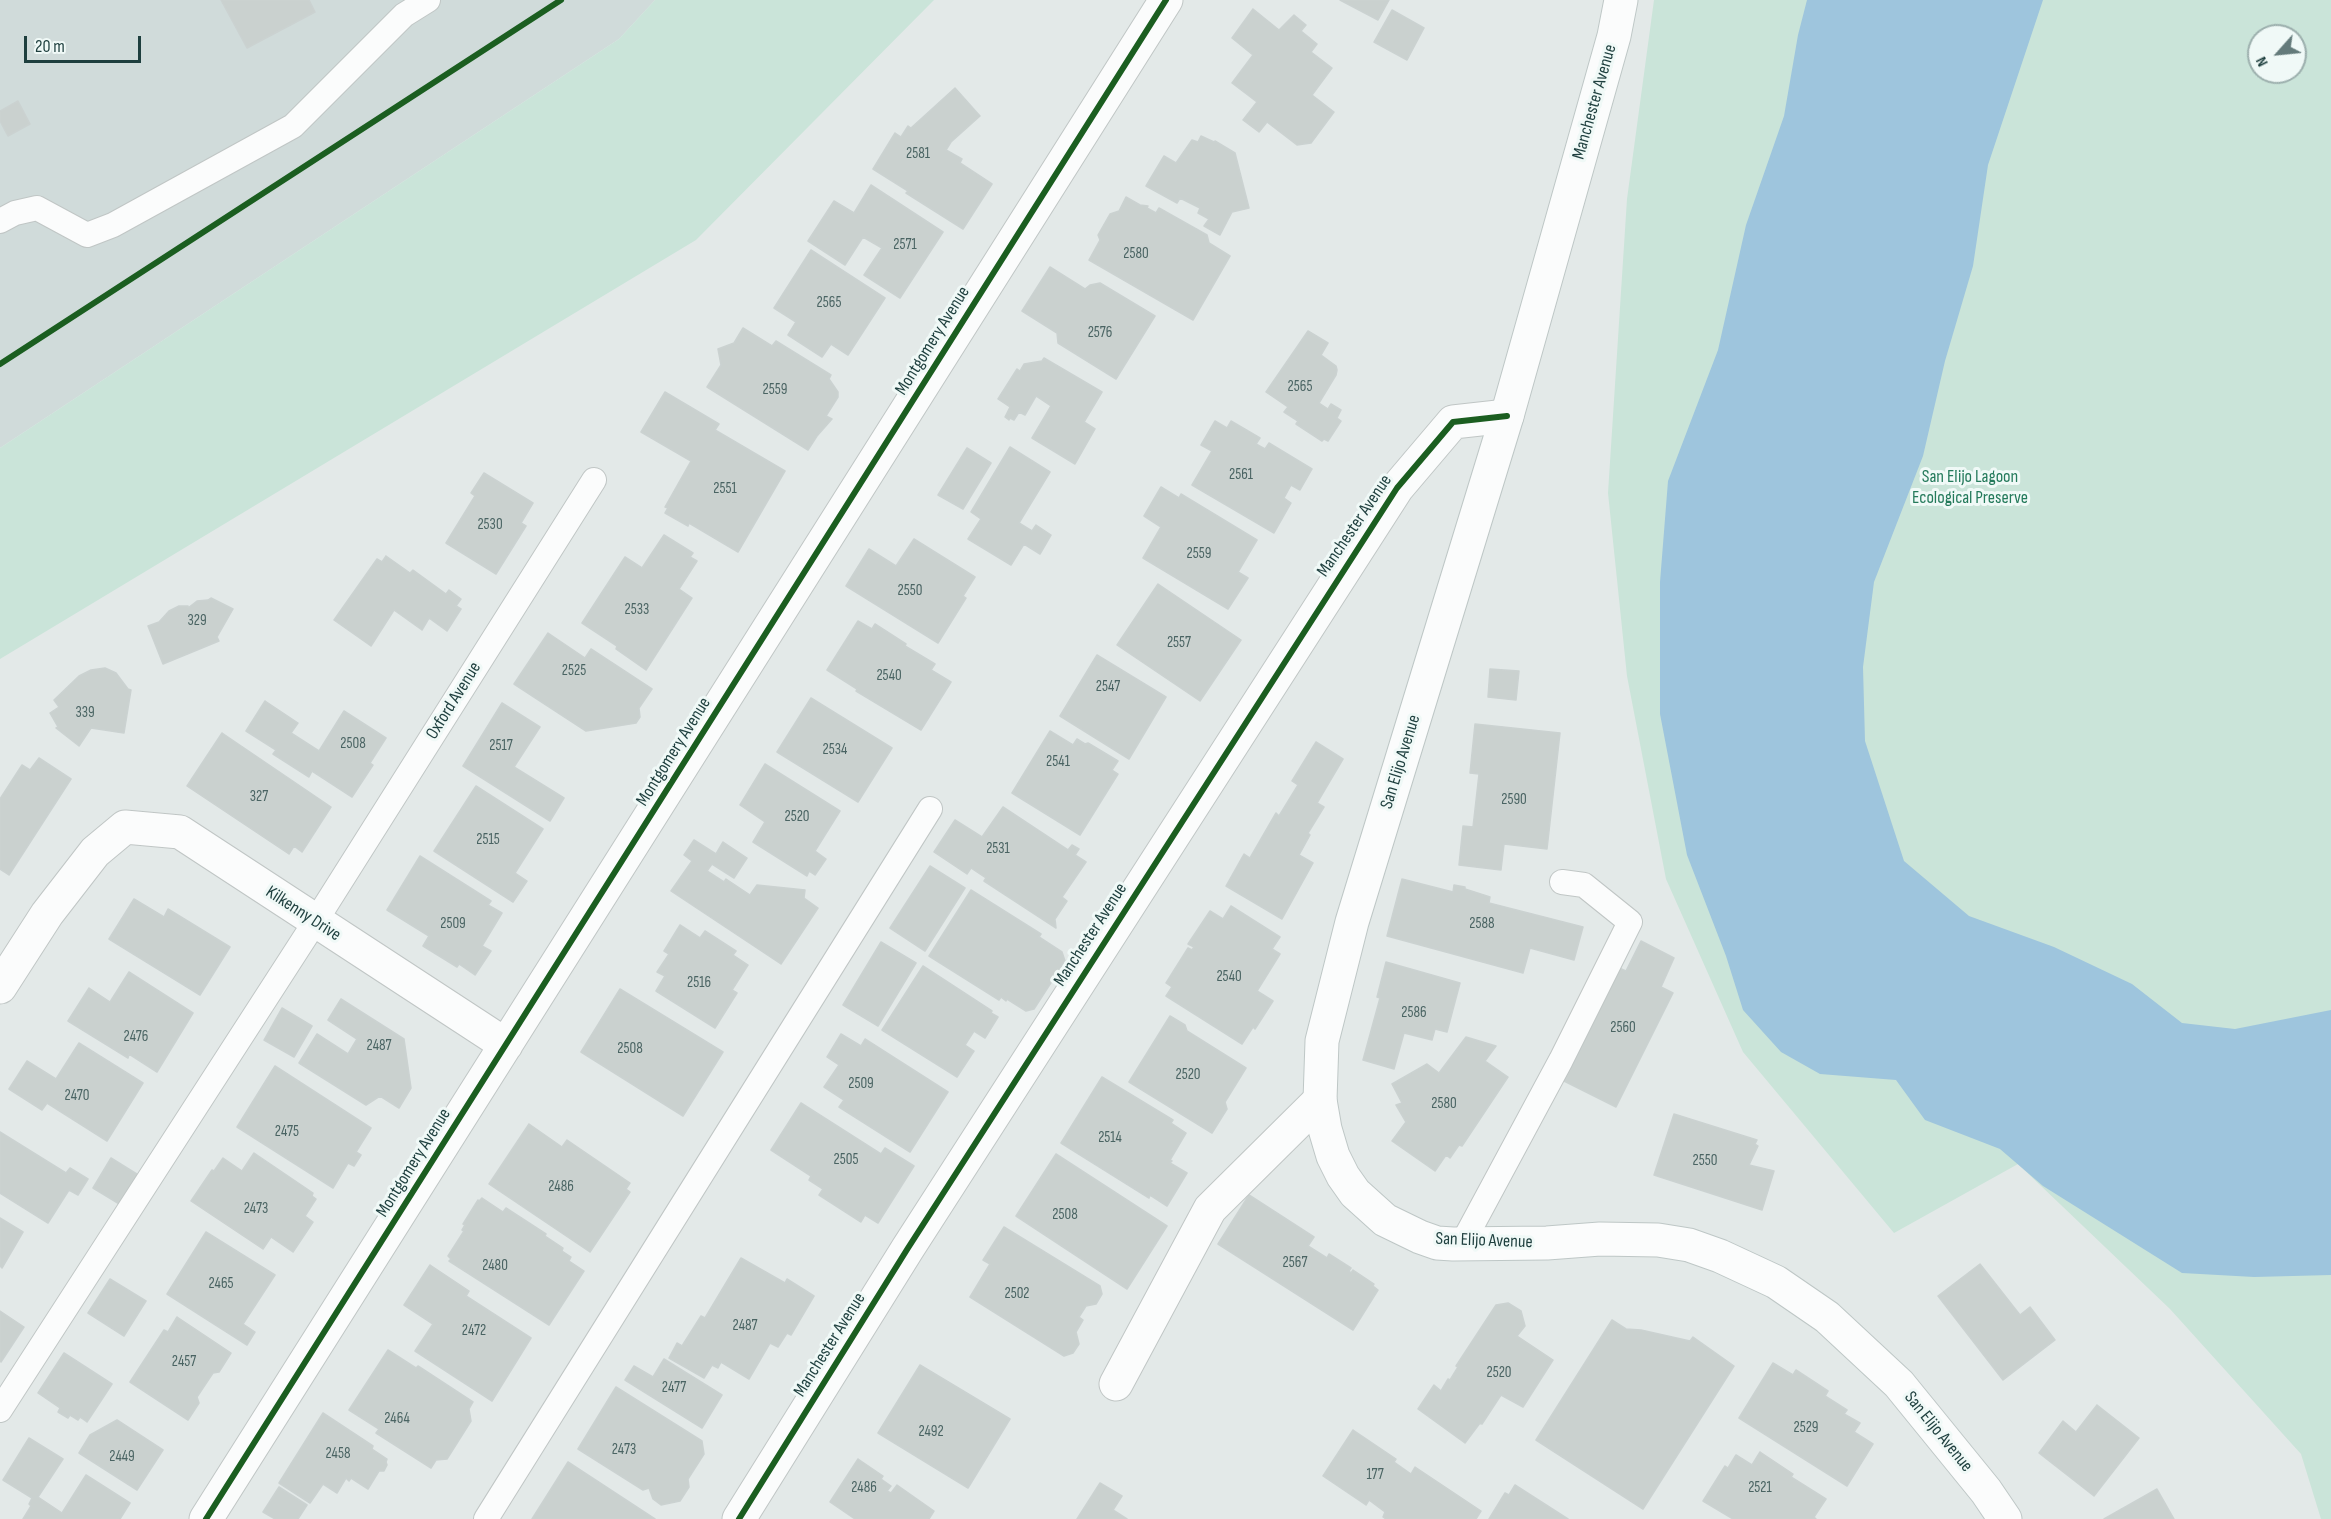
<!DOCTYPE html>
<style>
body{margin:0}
#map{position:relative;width:2331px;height:1519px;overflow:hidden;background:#e3e9e8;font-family:"Sofia Sans Condensed",sans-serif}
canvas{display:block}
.north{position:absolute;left:2247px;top:24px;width:60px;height:60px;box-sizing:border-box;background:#f0f9f7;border:2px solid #9cafad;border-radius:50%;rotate:243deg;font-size:16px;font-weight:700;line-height:24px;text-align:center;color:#1e3f3e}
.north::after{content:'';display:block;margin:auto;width:21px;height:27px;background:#637a7a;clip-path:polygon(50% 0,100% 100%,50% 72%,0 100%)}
.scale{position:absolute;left:24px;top:36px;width:117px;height:27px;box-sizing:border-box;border:3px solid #1e3f3e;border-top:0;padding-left:8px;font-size:18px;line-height:21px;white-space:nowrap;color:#1e3f3e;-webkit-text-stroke:4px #f0f9f7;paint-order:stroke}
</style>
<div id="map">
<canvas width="2331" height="1519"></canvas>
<div class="north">N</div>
<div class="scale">20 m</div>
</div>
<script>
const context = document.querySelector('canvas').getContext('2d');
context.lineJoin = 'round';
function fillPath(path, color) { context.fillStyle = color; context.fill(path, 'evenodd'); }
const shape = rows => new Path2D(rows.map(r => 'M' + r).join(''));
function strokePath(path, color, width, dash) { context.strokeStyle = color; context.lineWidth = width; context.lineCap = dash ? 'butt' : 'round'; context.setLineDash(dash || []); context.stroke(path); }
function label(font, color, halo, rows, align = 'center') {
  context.font = font + ' "Sofia Sans Condensed",sans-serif'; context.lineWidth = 6; context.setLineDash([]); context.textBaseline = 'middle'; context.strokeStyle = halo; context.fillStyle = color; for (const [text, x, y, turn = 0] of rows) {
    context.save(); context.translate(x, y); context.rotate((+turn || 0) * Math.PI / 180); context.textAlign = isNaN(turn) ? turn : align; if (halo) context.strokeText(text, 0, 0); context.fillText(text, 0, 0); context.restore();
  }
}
fillPath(shape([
 [0,0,655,0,619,39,0,448]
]), '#d0dbda');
fillPath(shape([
 [655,0,934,0,696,240,0,659,0,448,619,39],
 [1654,0,2331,0,2331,1519,2321,1519,2301,1454,2170,1309,2018,1164,1894,1233,1743,1052,1666,879,1627,676,1608,493,1627,199],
 [2259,36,2295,36,2295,72,2259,72]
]), '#cae4d9');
fillPath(shape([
 [1807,0,2043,0,1988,165,1973,266,1945,361,1923,456,1874,582,1863,667,1865,741,1904,861,1969,916,2054,947,2132,984,2182,1023,2235,1029,2331,1010,2331,1275,2254,1277,2182,1273,2043,1186,2000,1149,1925,1120,1896,1080,1820,1074,1781,1052,1743,1010,1726,956,1687,855,1660,714,1660,582,1668,481,1718,350,1746,225,1784,116,1798,35]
]), '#9ec5dd');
const building = shape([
 [221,0,309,0,315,12,247,48,221,0],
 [1340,0,1389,0,1378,20,1340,0],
 [1253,9,1279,30,1294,15,1306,25,1301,31,1317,44,1311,52,1332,68,1312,95,1334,112,1311,143,1297,145,1267,122,1259,132,1243,120,1257,102,1232,83,1253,55,1232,38,1253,9],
 [1392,10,1424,28,1407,60,1374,42,1392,10],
 [955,88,980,116,951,142,946,150,962,159,960,163,992,184,963,229,906,193,908,191,873,169,895,133,901,137,908,126,911,128,955,88],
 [18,101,30,124,8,136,0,121,0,111,18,101],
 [1201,136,1214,142,1215,141,1235,153,1249,208,1232,212,1220,235,1204,226,1209,219,1198,213,1200,208,1180,198,1177,203,1146,186,1164,156,1176,163,1192,140,1198,142,1201,136],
 [871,185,943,232,900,298,864,275,882,248,863,237,845,265,808,241,834,201,854,213,871,185],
 [1126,197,1140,205,1148,206,1147,208,1156,213,1159,208,1207,235,1209,243,1230,256,1193,320,1089,260,1100,240,1098,235,1110,214,1119,211,1126,197],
 [811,250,885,298,848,355,831,344,822,357,788,335,796,322,774,308,811,250],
 [1050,267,1085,289,1090,285,1100,283,1155,316,1116,379,1058,343,1057,333,1022,311,1050,267],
 [743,328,772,346,776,341,831,375,829,379,838,392,838,397,826,416,832,419,817,436,808,450,707,387,721,365,718,349,734,343,743,328],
 [1308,331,1328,343,1321,355,1336,366,1337,370,1336,375,1319,403,1328,409,1331,404,1341,410,1337,418,1341,421,1328,441,1324,439,1322,441,1296,424,1298,421,1284,412,1288,407,1266,392,1308,331],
 [1044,358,1102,392,1084,422,1095,429,1075,464,1032,438,1051,406,1036,396,1025,415,1019,412,1014,420,1010,418,1009,420,1005,417,1010,407,998,399,1017,369,1020,371,1024,364,1042,361,1044,358],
 [665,392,719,424,715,430,785,471,738,552,689,523,688,526,665,513,668,508,665,507,691,461,641,432,665,392],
 [1215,421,1227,428,1231,421,1260,438,1256,444,1265,449,1269,443,1312,469,1300,490,1291,485,1284,498,1291,503,1274,533,1192,485,1212,451,1201,445,1215,421],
 [1010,447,1050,472,1019,523,1032,531,1036,525,1051,535,1040,554,1024,544,1011,565,968,539,981,519,971,512,1010,447],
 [967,448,991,463,963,509,938,495,967,448],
 [484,473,533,503,521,523,526,526,496,574,446,543,475,496,471,493,484,473],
 [1161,487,1179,498,1181,494,1257,540,1238,572,1248,578,1228,609,1143,558,1161,527,1144,516,1161,487],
 [664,535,693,553,690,557,697,561,679,589,692,598,646,670,616,649,617,646,582,623,625,557,642,568,664,535],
 [914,539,975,577,963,596,966,598,938,643,846,586,869,549,896,566,914,539],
 [386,556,410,573,413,570,446,594,449,590,461,599,456,606,461,609,447,631,429,618,422,630,394,610,371,646,334,620,377,559,382,562,386,556],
 [1158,584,1241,640,1200,701,1117,645,1158,584],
 [211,598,233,609,217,637,219,641,163,664,148,626,159,622,169,611,179,606,188,606,188,608,197,601,208,600,211,598],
 [858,621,872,629,875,624,906,644,905,646,935,664,931,670,951,682,921,730,856,691,857,689,827,670,858,621],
 [548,633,585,658,591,649,652,689,639,708,640,717,636,723,586,731,514,684,548,633],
 [1097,655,1166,697,1129,759,1060,716,1097,655],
 [105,668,116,673,128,689,131,690,124,733,91,728,79,746,56,728,58,727,50,713,59,707,54,700,79,676,91,670,105,668],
 [1490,669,1519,671,1516,700,1488,697,1490,669],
 [811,698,892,748,858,802,777,752,811,698],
 [265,701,298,723,291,733,319,751,344,711,386,738,370,763,373,765,352,797,312,771,309,777,273,754,276,750,246,731,265,701],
 [502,703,540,727,514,767,564,798,550,821,463,766,502,703],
 [1475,724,1560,733,1547,849,1504,844,1501,870,1459,865,1463,826,1473,827,1479,774,1470,773,1475,724],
 [1050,731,1073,745,1077,739,1085,744,1088,743,1118,761,1112,770,1118,774,1080,835,1012,793,1050,731],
 [222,733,331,807,302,852,294,846,289,854,187,786,222,733],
 [1316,742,1343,759,1317,803,1324,807,1308,833,1310,835,1299,855,1313,863,1282,919,1226,886,1244,854,1250,858,1276,813,1279,816,1298,785,1292,781,1316,742],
 [39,758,71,779,9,875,0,869,0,799,22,765,30,770,39,758],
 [765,764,840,811,815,851,826,859,815,875,809,871,807,876,753,842,765,822,740,805,765,764],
 [476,786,543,829,515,873,527,881,513,902,434,851,476,786],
 [1003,807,1068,850,1072,845,1079,849,1075,855,1086,862,1062,897,1067,901,1055,919,1056,928,984,881,986,878,971,868,967,874,934,852,955,820,982,837,1003,807],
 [694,840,716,854,723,842,747,858,734,878,712,864,707,871,724,882,726,879,750,895,757,885,805,890,804,898,818,908,781,964,671,891,692,861,684,855,694,840],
 [420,856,491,901,488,905,502,913,482,946,491,951,475,975,459,964,457,967,423,946,429,936,387,910,420,856],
 [930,866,965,888,925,951,890,928,930,866],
 [1402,879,1453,892,1454,885,1465,887,1465,889,1490,897,1489,903,1583,927,1574,960,1530,948,1523,973,1387,936,1402,879],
 [971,890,1041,934,1039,937,1062,952,1065,961,1034,1009,1026,1011,1007,999,1006,1001,1001,997,999,1000,929,956,971,890],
 [134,899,164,917,168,909,230,947,200,995,109,939,134,899],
 [1231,906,1280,937,1272,949,1280,954,1257,991,1273,1001,1255,1029,1253,1027,1242,1044,1166,996,1172,987,1166,983,1188,948,1192,950,1194,947,1188,944,1210,911,1223,919,1231,906],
 [680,925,700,938,705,931,736,951,733,955,748,965,732,990,737,993,715,1028,656,991,665,976,657,972,669,954,664,951,680,925],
 [1641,941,1674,958,1661,987,1673,993,1616,1107,1564,1081,1583,1045,1581,1043,1594,1022,1591,1021,1619,968,1626,971,1641,941],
 [881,942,916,963,878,1026,843,1005,881,942],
 [1386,962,1460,983,1447,1032,1435,1029,1432,1040,1404,1033,1394,1069,1363,1060,1380,998,1377,997,1386,962],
 [923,966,992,1011,991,1013,998,1017,985,1038,974,1031,965,1045,974,1051,957,1077,882,1030,923,966],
 [129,972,193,1013,157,1072,129,1054,128,1058,68,1021,89,988,110,1002,129,972],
 [620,989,723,1052,683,1116,581,1052,620,989],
 [341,999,404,1039,411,1088,399,1108,380,1096,366,1105,299,1063,317,1034,348,1054,357,1039,328,1020,341,999],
 [282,1008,312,1026,294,1057,264,1040,282,1008],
 [1170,1016,1185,1025,1187,1031,1246,1068,1225,1102,1227,1109,1212,1133,1129,1082,1170,1016],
 [841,1034,861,1046,865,1039,948,1092,910,1152,839,1107,844,1100,824,1087,839,1065,827,1057,841,1034],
 [1466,1037,1496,1046,1485,1061,1508,1077,1462,1146,1459,1145,1450,1158,1446,1155,1435,1171,1392,1141,1406,1122,1396,1105,1402,1103,1392,1084,1427,1064,1439,1073,1466,1037],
 [79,1043,143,1083,107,1141,47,1103,42,1110,9,1089,27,1061,56,1079,79,1043],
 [275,1066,371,1128,356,1152,361,1155,354,1166,348,1163,333,1188,237,1127,275,1066],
 [1102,1077,1173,1120,1171,1123,1186,1133,1170,1160,1172,1161,1170,1163,1187,1173,1167,1206,1150,1195,1149,1198,1061,1143,1102,1077],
 [801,1103,881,1154,885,1148,914,1166,878,1223,865,1215,861,1222,819,1195,823,1189,809,1180,811,1176,771,1150,801,1103],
 [1674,1114,1757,1140,1755,1144,1758,1146,1749,1165,1774,1171,1762,1210,1654,1175,1674,1114],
 [529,1124,562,1147,567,1140,630,1183,626,1189,630,1192,590,1252,489,1184,529,1124],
 [0,1132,66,1173,70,1168,88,1179,78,1195,69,1190,48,1223,0,1193,0,1132],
 [254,1153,313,1193,312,1196,316,1199,305,1216,313,1222,293,1252,271,1237,263,1249,191,1201,212,1170,214,1171,223,1158,242,1171,254,1153],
 [1056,1154,1167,1226,1127,1289,1016,1216,1056,1154],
 [111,1158,140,1176,121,1205,93,1188,111,1158],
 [1249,1195,1314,1237,1308,1246,1327,1258,1329,1254,1351,1268,1349,1271,1351,1273,1353,1270,1374,1284,1373,1286,1378,1290,1353,1330,1218,1244,1249,1195],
 [482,1198,503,1212,506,1208,546,1234,545,1236,563,1248,562,1251,571,1257,569,1261,584,1271,549,1325,449,1261,451,1259,448,1256,464,1231,462,1230,465,1225,463,1224,478,1200,479,1201,482,1198],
 [0,1218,23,1232,2,1268,0,1266,0,1218],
 [1004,1227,1100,1286,1102,1294,1096,1304,1086,1306,1079,1317,1083,1320,1076,1332,1079,1344,1073,1353,1064,1356,970,1297,990,1264,983,1260,1004,1227],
 [206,1232,275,1275,243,1324,255,1332,247,1345,167,1294,206,1232],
 [741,1258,785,1283,787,1279,814,1296,791,1335,787,1333,778,1347,770,1343,749,1379,721,1362,718,1368,712,1365,704,1378,669,1358,677,1343,682,1346,701,1316,705,1318,741,1258],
 [1980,1264,2020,1315,2030,1307,2055,1340,2003,1380,1938,1296,1980,1264],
 [430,1265,469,1291,466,1296,531,1338,492,1401,415,1351,433,1324,404,1305,430,1265],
 [110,1279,146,1301,124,1336,88,1313,110,1279],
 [1508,1303,1521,1311,1525,1326,1517,1336,1553,1360,1523,1407,1501,1395,1482,1424,1480,1423,1465,1443,1418,1409,1434,1385,1441,1391,1448,1379,1450,1380,1458,1367,1456,1366,1496,1305,1508,1303],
 [0,1311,24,1327,1,1362,0,1361,0,1311],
 [177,1317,231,1353,219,1372,213,1373,197,1397,199,1403,188,1420,130,1382,164,1330,168,1332,177,1317],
 [1612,1320,1626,1329,1641,1330,1690,1341,1693,1337,1734,1366,1643,1509,1536,1440,1612,1320],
 [388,1350,416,1368,418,1366,473,1402,469,1409,471,1421,447,1459,436,1460,431,1468,376,1433,379,1429,349,1410,388,1350],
 [64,1353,112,1384,87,1422,80,1417,78,1420,70,1415,68,1418,58,1412,60,1408,38,1393,64,1353],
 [664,1359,722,1395,702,1428,625,1380,634,1366,653,1377,664,1359],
 [1773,1363,1793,1375,1796,1370,1828,1391,1825,1396,1847,1410,1844,1414,1860,1423,1854,1432,1873,1444,1847,1486,1739,1418,1773,1363],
 [920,1365,1010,1419,968,1488,878,1433,920,1365],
 [616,1387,702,1441,704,1454,688,1479,689,1487,680,1501,661,1505,653,1499,649,1488,643,1490,578,1449,616,1387],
 [2097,1405,2139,1438,2094,1496,2039,1453,2063,1421,2076,1432,2097,1405],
 [323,1413,373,1446,372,1449,387,1459,386,1462,387,1465,384,1471,379,1471,368,1489,351,1478,349,1481,346,1478,337,1493,323,1484,310,1503,279,1483,323,1413],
 [117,1420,163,1450,137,1490,79,1453,90,1435,117,1420],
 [1353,1430,1396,1459,1394,1462,1411,1474,1415,1467,1481,1511,1476,1519,1386,1519,1383,1517,1385,1512,1369,1500,1366,1505,1323,1476,1353,1430],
 [29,1438,63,1459,38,1497,62,1513,86,1475,130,1503,120,1519,23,1519,31,1506,29,1504,32,1498,3,1480,29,1438],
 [1760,1452,1793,1474,1791,1477,1826,1499,1814,1517,1816,1519,1733,1519,1703,1501,1725,1466,1728,1468,1736,1455,1752,1465,1760,1452],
 [858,1459,883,1476,881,1479,891,1486,887,1491,891,1493,897,1485,934,1511,929,1519,855,1519,830,1502,858,1459],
 [568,1462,655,1519,532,1519,568,1462],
 [1100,1483,1122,1496,1113,1510,1127,1519,1077,1519,1100,1483],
 [1515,1485,1568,1519,1489,1519,1505,1493,1509,1495,1515,1485],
 [279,1487,307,1505,298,1519,275,1519,263,1512,279,1487],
 [2157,1489,2174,1519,2104,1519,2157,1489]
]);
fillPath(building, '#cad1cf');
strokePath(building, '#cbd2d1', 1.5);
const lane = shape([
 [0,221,15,213,37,208,87,235,113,225,293,126,404,15,428,0],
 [1462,1244,1561,1060,1630,922,1584,885,1562,882],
 [0,1410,315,922,594,480],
 [486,1519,930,809]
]);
const street = shape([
 [0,987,47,914,95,852,125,827,180,832,506,1045],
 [1116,1384,1210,1209,1320,1100],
 [206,1519,1166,0],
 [739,1519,908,1248,1397,488,1453,422,1507,416]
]);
const secondary = shape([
 [1621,0,1614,36,1507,416,1352,922,1322,1041,1320,1100,1325,1129,1333,1156,1343,1176,1355,1193,1385,1220,1420,1237,1437,1243,1453,1244,1547,1243,1600,1239,1658,1240,1689,1245,1720,1256,1776,1282,1827,1317,1899,1384,1986,1491,2005,1519]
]);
strokePath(lane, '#c0c6c5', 26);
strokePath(street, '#c0c6c5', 35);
strokePath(secondary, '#bec7c6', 35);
strokePath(lane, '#fbfcfc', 24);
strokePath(street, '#fbfcfc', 33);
strokePath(secondary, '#fbfcfc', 33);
strokePath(shape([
 [0,364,561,0],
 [206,1519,1166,0],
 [739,1519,908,1248,1397,488,1453,422,1507,416]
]), '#1b5e20', 6);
label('15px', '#4a6463', null, [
 ["2581",918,154],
 ["2571",905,245],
 ["2580",1136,254],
 ["2565",829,303],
 ["2576",1100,333],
 ["2565",1300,387],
 ["2559",775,390],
 ["2561",1241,475],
 ["2551",725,489],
 ["2530",490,525],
 ["2559",1199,554],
 ["2550",910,591],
 ["2533",637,610],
 ["329",197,621],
 ["2557",1179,643],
 ["2525",574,671],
 ["2540",889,676],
 ["2547",1108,687],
 ["339",85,713],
 ["2508",353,744],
 ["2517",501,746],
 ["2534",835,750],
 ["2541",1058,762],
 ["327",259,797],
 ["2590",1514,800],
 ["2520",797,817],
 ["2515",488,840],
 ["2531",998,849],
 ["2509",453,924],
 ["2588",1482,924],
 ["2540",1229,977],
 ["2516",699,983],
 ["2586",1414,1013],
 ["2560",1623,1028],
 ["2476",136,1037],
 ["2487",379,1046],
 ["2508",630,1049],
 ["2520",1188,1075],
 ["2509",861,1084],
 ["2470",77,1096],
 ["2580",1444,1104],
 ["2475",287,1132],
 ["2514",1110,1138],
 ["2505",846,1160],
 ["2550",1705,1161],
 ["2486",561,1187],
 ["2473",256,1209],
 ["2508",1065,1215],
 ["2567",1295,1263],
 ["2480",495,1266],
 ["2465",221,1284],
 ["2502",1017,1294],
 ["2487",745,1326],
 ["2472",474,1331],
 ["2457",184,1362],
 ["2520",1499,1373],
 ["2477",674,1388],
 ["2464",397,1419],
 ["2529",1806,1428],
 ["2492",931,1432],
 ["2473",624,1450],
 ["2458",338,1454],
 ["2449",122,1457],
 ["177",1375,1475],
 ["2486",864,1488],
 ["2521",1760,1488]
]);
label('18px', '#1e3f3e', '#f0f9f7', [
 ["Manchester Avenue",1595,102,-74],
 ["Montgomery Avenue",933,341,-58],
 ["Manchester Avenue",1355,526,-56],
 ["Oxford Avenue",454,701,-58],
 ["Montgomery Avenue",674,752,-58],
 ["San Elijo Avenue",1401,762,-73],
 ["Kilkenny Drive",303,914,33],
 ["Manchester Avenue",1091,935,-57],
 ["Montgomery Avenue",414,1163,-58],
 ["San Elijo Avenue",1484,1241,2],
 ["Manchester Avenue",830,1345,-58],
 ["San Elijo Avenue",1938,1432,51]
]);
label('18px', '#247a5b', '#f0f9f7', [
 ["San Elijo Lagoon",1970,477],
 ["Ecological Preserve",1970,498]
]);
</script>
